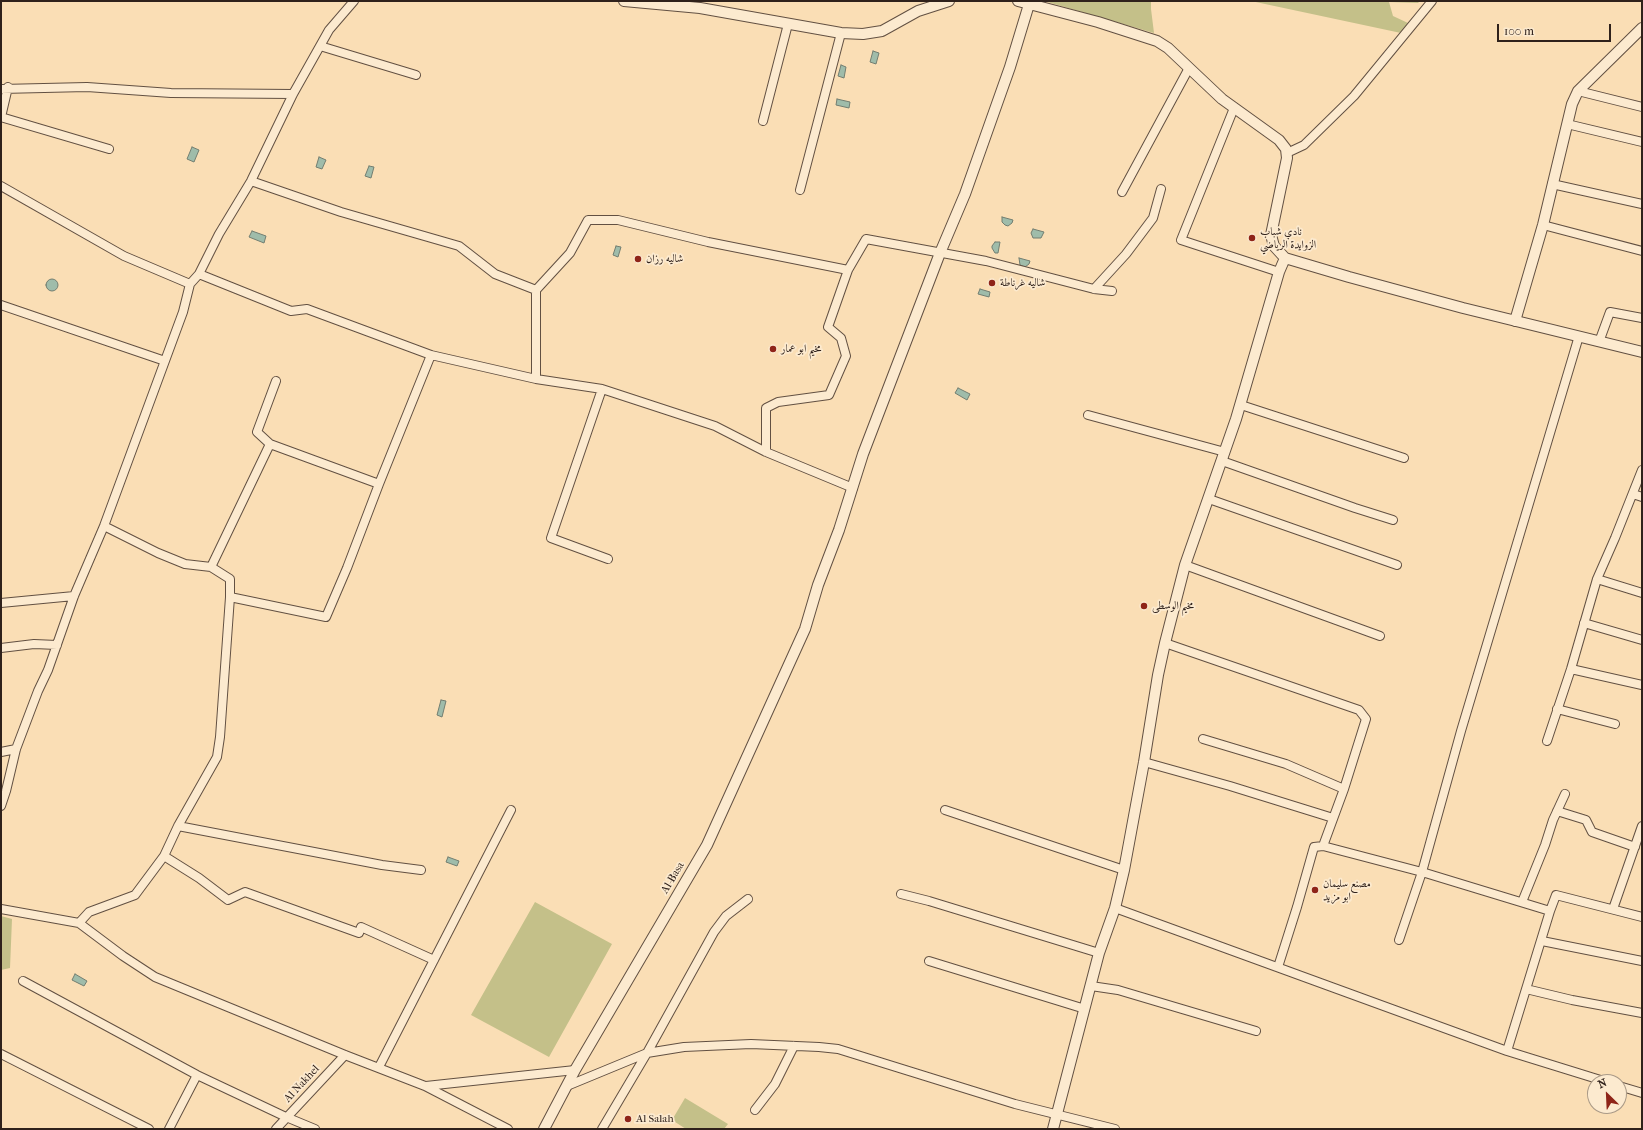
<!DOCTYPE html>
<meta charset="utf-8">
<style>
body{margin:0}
#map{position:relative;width:1643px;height:1130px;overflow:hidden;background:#fadeb5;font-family:"IM FELL French Canon",serif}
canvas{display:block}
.frame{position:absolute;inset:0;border:2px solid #2f211b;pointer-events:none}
.north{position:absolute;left:1587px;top:1074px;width:40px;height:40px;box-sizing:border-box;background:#fceacf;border:1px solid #aa9a87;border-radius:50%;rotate:336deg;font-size:11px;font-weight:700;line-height:16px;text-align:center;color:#2f211b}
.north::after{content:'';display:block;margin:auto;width:14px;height:18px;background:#8f2418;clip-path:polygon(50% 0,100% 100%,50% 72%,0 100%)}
.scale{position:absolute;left:1497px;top:24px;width:114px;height:18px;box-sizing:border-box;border:2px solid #2f211b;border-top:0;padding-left:5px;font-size:12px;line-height:14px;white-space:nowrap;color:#2f211b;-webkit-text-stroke:3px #fceacf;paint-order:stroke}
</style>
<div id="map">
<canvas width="1643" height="1130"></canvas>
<div class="frame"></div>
<div class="north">N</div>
<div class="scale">100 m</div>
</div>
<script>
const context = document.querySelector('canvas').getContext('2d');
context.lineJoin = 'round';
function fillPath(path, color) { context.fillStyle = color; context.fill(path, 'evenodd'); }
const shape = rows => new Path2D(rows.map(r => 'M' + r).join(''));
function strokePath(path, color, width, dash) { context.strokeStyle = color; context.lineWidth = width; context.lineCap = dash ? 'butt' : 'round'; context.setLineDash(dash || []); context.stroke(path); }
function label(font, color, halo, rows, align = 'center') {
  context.font = font + ' "IM FELL French Canon",Amiri,serif'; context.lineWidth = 3.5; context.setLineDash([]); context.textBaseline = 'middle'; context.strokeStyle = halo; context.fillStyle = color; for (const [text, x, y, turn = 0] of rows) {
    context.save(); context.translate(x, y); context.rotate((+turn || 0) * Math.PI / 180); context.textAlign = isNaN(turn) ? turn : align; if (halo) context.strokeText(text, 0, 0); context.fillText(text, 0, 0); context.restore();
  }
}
fillPath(shape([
 [1044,1,1151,1,1151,9,1154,33],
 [1251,1,1420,1,1418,3,1389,2,1393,16,1408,23,1401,33],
 [535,902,612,944,549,1057,471,1015],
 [1,916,12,919,10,968,1,970],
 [685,1098,728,1124,724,1129,686,1129,672,1120]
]), '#c4c089');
const water = shape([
 [873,51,879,53,876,64,870,62,873,51],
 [841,65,846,67,844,78,838,76,841,65],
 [837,99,850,102,849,108,836,105,837,99],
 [192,147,199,150,194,162,187,159,192,147],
 [319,157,326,160,322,169,316,167,319,157],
 [369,166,374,167,371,178,365,176,369,166],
 [1002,217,1013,220,1012,223,1008,226,1005,225,1002,222,1002,217],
 [1033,229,1044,232,1041,238,1033,238,1031,233,1033,229],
 [252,231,266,236,264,243,249,237,252,231],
 [995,242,1000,242,998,253,995,253,992,248,992,246,995,242],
 [616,246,621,247,618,257,613,255,616,246],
 [1019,258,1030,261,1029,264,1025,267,1020,265,1019,258],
 '46 285a6 6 0 1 1 12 0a6 6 0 1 1-12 0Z',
 [980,289,990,292,989,297,978,294,980,289],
 [958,388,970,394,967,400,955,393,958,388],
 [441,700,446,701,442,717,437,715,441,700],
 [448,857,459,861,457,866,446,862,448,857],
 [75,974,87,981,84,986,72,980,75,974]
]);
fillPath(water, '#9fbcaa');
strokePath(water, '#727e71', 1);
const minor = shape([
 [320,46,416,75],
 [8,87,1,117,109,149],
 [1,89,87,87,171,93,293,94],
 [1578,91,1642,107],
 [1234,108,1181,240,1279,272],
 [763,121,788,24],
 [1567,124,1642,142],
 [1287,153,1304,145,1354,96,1432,1],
 [251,181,341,212,459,246,495,274,536,290],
 [1552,184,1642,204],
 [1,186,124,256,190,284],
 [800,190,841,33],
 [1122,192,1189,68],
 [1543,225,1642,251],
 [199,274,291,311,307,309,431,355,536,379,602,389,715,426,766,452,853,488],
 [1094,289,1126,254,1153,218,1161,189],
 [1,305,165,361],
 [1599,342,1610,312,1642,318],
 [536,379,536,290,570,253,588,220,618,220,708,242,848,270],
 [602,389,551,538,608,559],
 [1241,405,1404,458],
 [1088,415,1225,452],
 [270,444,379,484],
 [766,452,766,408,778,402,829,395,846,356,841,338,828,327,848,270,866,239,986,261,1094,289,1112,291],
 [1222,461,1355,508,1393,520],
 [1633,494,1642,497],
 [1209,499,1397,565],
 [1185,565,1380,636],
 [211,567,270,444,257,432,276,381],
 [1597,579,1642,593],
 [230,597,326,617,347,568,379,484,431,355],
 [1,603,74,596],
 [1584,623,1642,640],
 [1165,643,1359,710,1366,719,1344,789,1323,846],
 [1,648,34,644,57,645],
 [1571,669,1642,685],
 [1557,709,1615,724],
 [1203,739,1286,764,1344,789],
 [1547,741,1571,669,1597,579,1615,538,1642,470],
 [1,752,16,749],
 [1144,762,1230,786,1333,818],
 [1,806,6,791,16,749,38,691,48,670,74,596,104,526,183,312,190,284,199,274,219,234,251,181,293,94,329,30,354,1],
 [945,810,1124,870],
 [1557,811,1586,820,1592,832,1635,847],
 [178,826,382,865,421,870],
 [164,856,199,878,228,900,245,892,359,933,361,927,434,960],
 [901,894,929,901,1099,953],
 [1522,902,1545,845,1553,820,1565,794],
 [1115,908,1507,1051,1607,1082],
 [1,909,79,923,123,956,155,977,345,1055,425,1086,508,1129],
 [1613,909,1642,826],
 [79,923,89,912,135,895,164,856,178,826,217,757,220,737,230,597,230,579,211,567,185,564,158,553,104,526],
 [1399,940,1422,872,1461,731,1579,336],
 [1542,941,1642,961],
 [929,961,1085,1009],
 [1278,967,1297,907,1314,847,1323,846,1422,872,1550,911,1556,895,1642,917],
 [23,981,197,1075,286,1117,315,1129],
 [1091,986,1118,990,1256,1031],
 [1526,989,1572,1000,1642,1013],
 [1507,1051,1550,911],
 [1,1054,149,1129],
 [379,1067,511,810],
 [426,1086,575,1070],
 [567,1086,647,1053,684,1047,751,1044,819,1047,838,1049,1015,1104,1115,1129],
 [1619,1086,1642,1093],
 [755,1110,775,1084,794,1046],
 [169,1129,197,1075],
 [276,1129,345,1055],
 [602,1129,647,1053,714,932,726,916,748,899]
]);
const tertiary = shape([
 [624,1,700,8,841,33,863,34,882,31,918,11,949,1],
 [1018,1,1098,22,1157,41,1168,48,1222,99,1279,140,1286,149,1287,158,1271,235,1274,246,1285,258,1349,277,1463,308,1642,352],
 [1515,321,1543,225,1572,104,1578,91,1642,28],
 [544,1129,575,1070,707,845,805,629,818,585,839,530,863,454,940,253,965,194,1010,67,1030,1],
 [1053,1129,1099,953,1115,908,1124,870,1144,762,1158,675,1165,643,1185,565,1236,419,1279,272,1285,258]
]);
strokePath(minor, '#625042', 10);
strokePath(tertiary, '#625042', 12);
strokePath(minor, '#fceacf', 8);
strokePath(tertiary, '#fceacf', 10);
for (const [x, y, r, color] of [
 [1252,238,4,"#8f2418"],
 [638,259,4,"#8f2418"],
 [992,283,4,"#8f2418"],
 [773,349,4,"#8f2418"],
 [1144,606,4,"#8f2418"],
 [1315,890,4,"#8f2418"],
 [628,1119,4,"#8f2418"]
]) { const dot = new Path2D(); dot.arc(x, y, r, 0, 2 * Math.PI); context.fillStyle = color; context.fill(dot); strokePath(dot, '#fceacf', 1.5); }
label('11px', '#2f211b', '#fceacf', [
 ["نادي شباب",1260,232],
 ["الزوايدة الرياضي",1260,245],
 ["شاليه رزان",646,259],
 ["شاليه غرناطة",1000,283],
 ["مخيم ابو عمار",781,349],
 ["مخيم الوسطى",1152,606],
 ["مصنع سليمان",1323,884],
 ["ابو مزيد",1323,897],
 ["Al Salah",636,1119]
], 'left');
label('11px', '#2f211b', '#fceacf', [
 ["Al-Basa",673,878,-59],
 ["Al Nakhel",302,1084,-47]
]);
</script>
